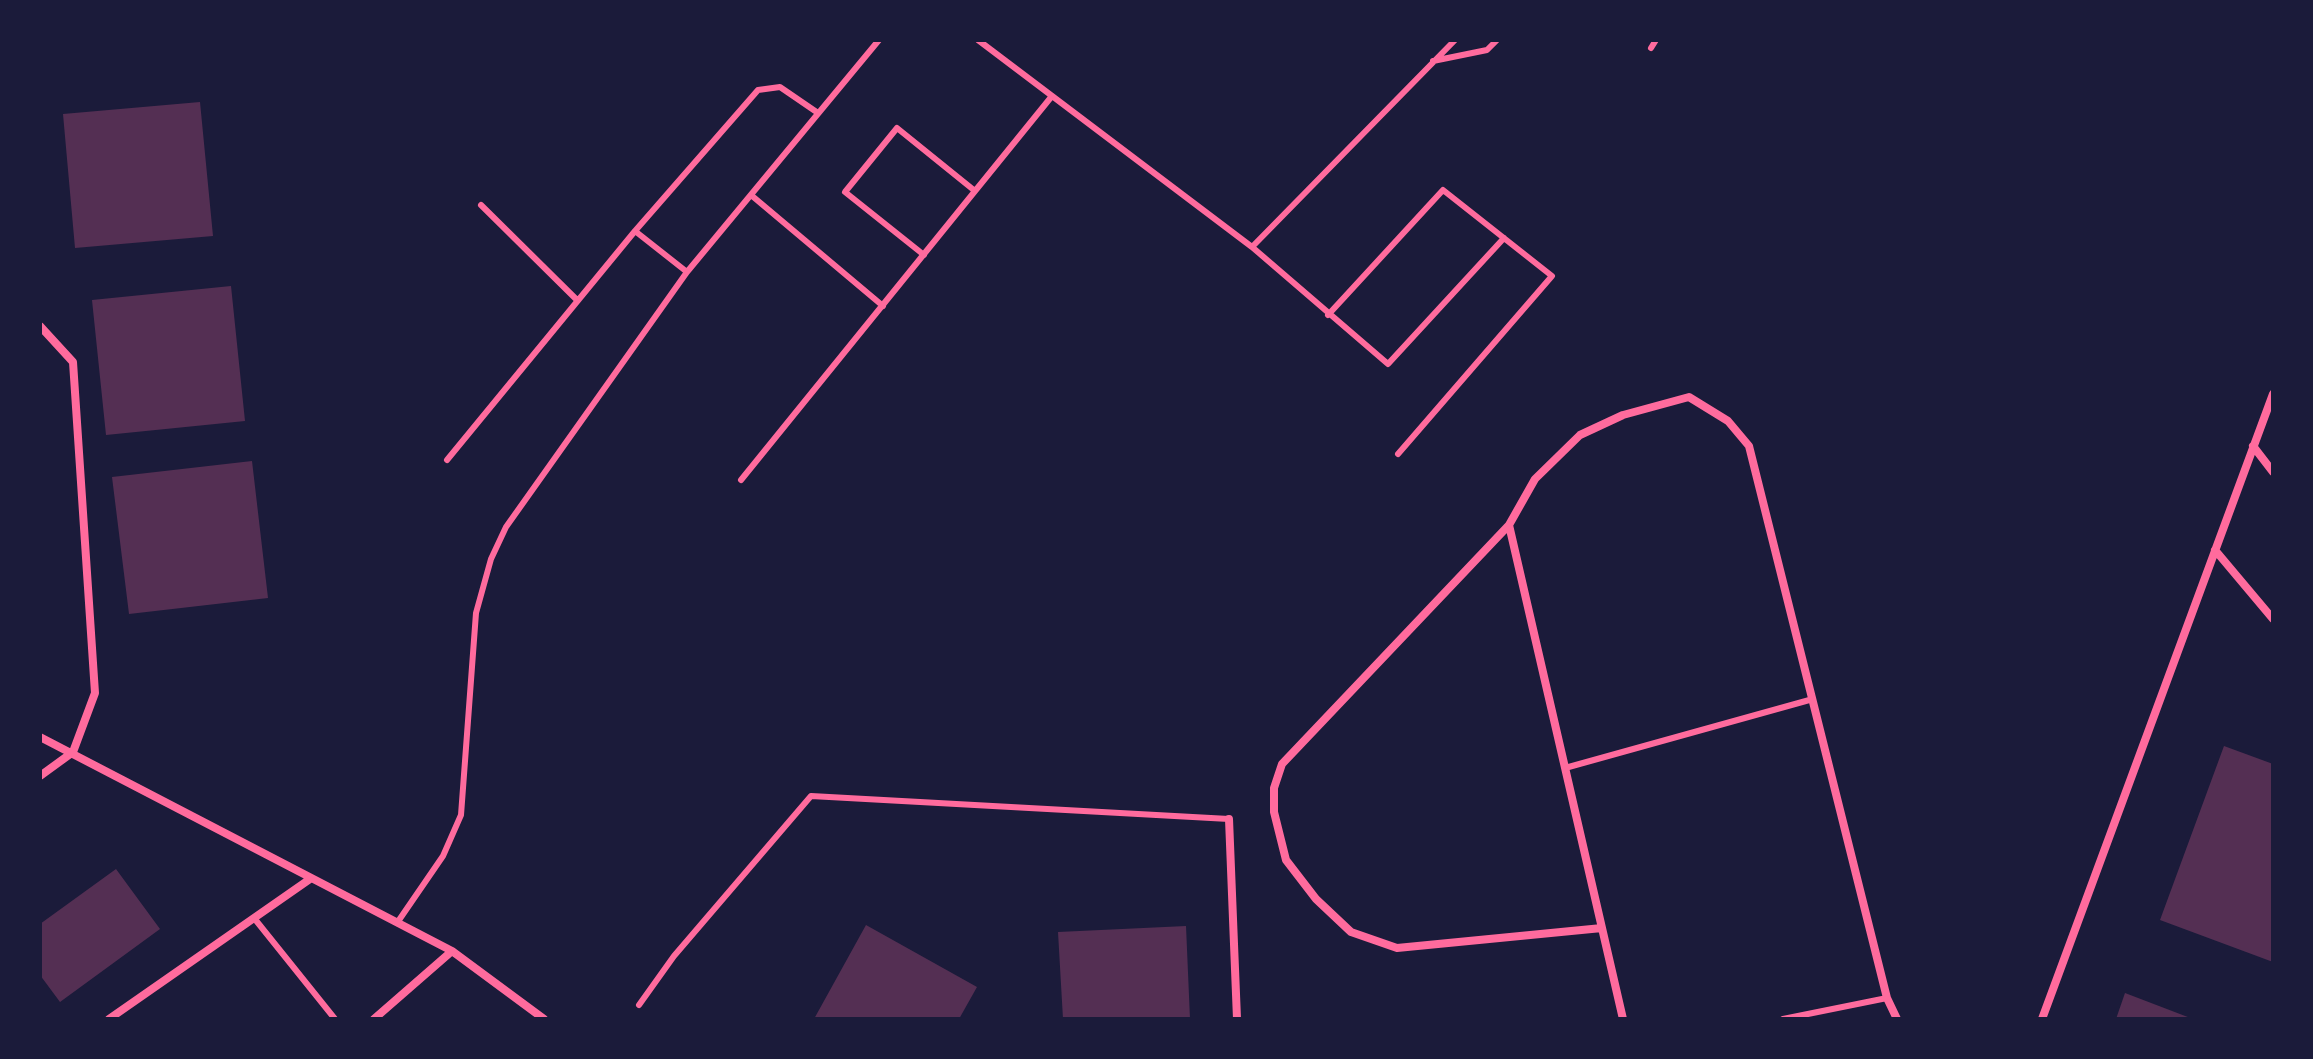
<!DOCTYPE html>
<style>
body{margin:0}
#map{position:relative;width:2313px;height:1059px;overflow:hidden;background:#1b1b3a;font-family:Roboto,sans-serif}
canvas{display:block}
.frame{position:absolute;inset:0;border:42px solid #1b1b3a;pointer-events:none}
</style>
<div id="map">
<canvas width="2313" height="1059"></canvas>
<div class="frame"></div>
</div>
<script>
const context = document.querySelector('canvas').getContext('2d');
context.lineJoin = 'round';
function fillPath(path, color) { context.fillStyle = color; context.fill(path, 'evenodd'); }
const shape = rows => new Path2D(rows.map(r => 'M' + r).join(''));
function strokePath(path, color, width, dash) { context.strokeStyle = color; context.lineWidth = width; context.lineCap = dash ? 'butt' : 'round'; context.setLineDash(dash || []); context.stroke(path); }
fillPath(shape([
 [200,102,213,236,75,248,63,114],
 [231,286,245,421,106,435,92,300],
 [252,461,268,598,129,614,112,477],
 [2224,746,2273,764,2273,962,2160,920],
 [116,869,160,929,60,1002,40,975,40,924],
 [866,925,977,987,959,1019,814,1019],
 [1186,926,1190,1019,1063,1019,1058,932],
 [2125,993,2193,1019,2116,1019]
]), '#542f53');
strokePath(shape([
 [978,40,1252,247,1455,40],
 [1651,48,1656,40],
 [1433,61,1487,50,1497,40],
 [751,195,883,306],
 [481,205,577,300],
 [635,231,758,90,780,87,818,113],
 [1252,247,1388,364,1504,238],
 [924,255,845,192,897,128,975,191],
 [1328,315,1443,190,1552,276,1398,454],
 [447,460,635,231,687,272],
 [741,480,1052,96],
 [1565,768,1813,699],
 [254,918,335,1019],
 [397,923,443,856,461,815,476,613,491,559,506,527,687,272,879,40],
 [639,1005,674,956,811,796,1229,819],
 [1783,1019,1887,998]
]), '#ff6b9d', 6);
strokePath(shape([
 [40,326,73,362,95,693,73,752,40,776],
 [2253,446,2273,472],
 [1509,525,1282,764,1274,788,1274,812,1286,860,1316,899,1351,932,1397,948,1602,928],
 [2215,550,2273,619],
 [40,737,452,951,544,1019],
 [1229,819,1237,1019],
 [109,1019,310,879],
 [374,1019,452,951],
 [1623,1019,1509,525,1535,479,1580,435,1623,415,1689,397,1728,421,1749,446,1887,998,1897,1019],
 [2042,1019,2273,394]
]), '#ff6b9d', 8);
</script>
